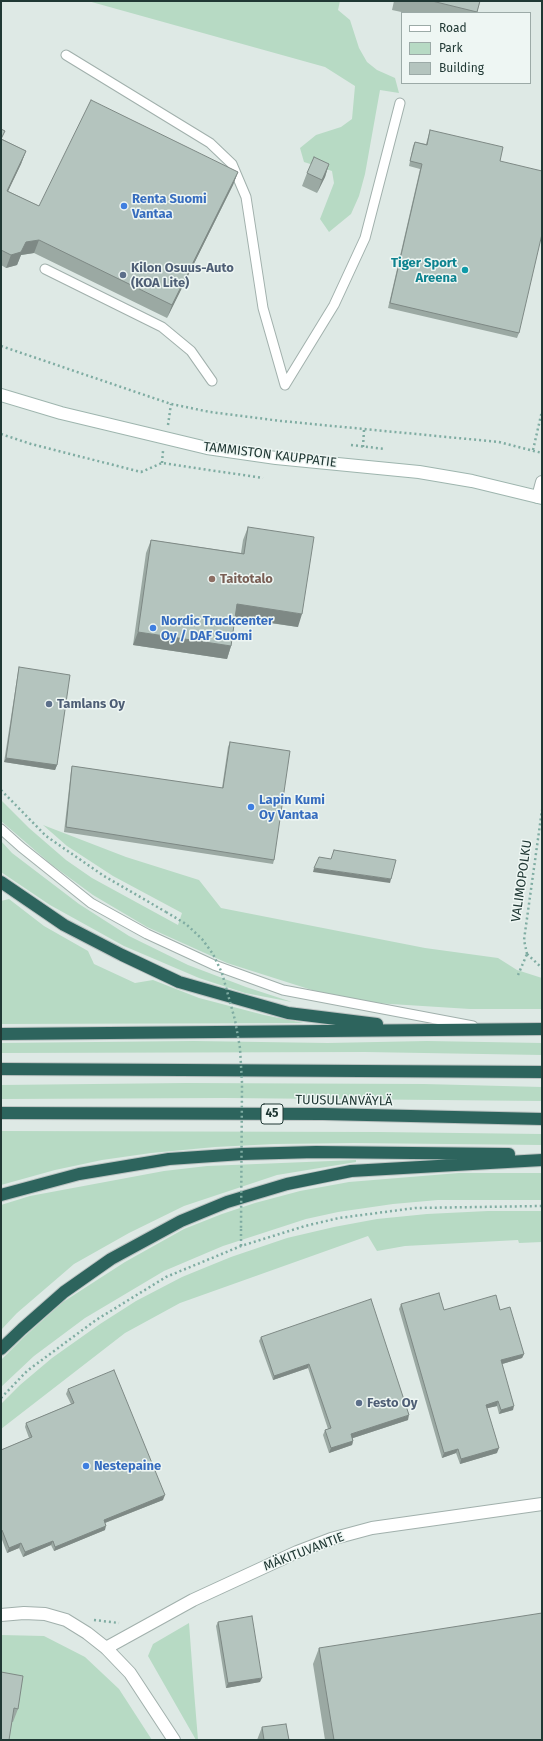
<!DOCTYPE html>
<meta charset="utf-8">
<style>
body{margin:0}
#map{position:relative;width:543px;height:1741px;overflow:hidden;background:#dee9e5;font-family:"Fira Sans",sans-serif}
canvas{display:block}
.frame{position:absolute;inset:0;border:2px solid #203834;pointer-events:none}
.legend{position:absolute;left:401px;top:12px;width:130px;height:72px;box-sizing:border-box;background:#eef6f3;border:1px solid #9caaa7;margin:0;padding:5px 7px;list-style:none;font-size:12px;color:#203834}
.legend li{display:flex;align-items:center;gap:8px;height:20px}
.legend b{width:20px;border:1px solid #9caaa7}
</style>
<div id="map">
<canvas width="543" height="1741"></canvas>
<div class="frame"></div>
<ul class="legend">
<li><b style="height:5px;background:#fff"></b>Road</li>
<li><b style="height:11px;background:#b7dac4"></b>Park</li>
<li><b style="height:11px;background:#b4c4be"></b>Building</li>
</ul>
</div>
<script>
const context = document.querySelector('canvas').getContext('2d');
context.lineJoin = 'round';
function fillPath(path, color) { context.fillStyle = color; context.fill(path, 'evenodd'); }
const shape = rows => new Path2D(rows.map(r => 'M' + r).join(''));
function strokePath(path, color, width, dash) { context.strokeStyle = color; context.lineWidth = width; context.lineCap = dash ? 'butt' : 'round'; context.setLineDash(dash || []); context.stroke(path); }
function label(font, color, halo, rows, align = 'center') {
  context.font = font + ' "Fira Sans",sans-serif'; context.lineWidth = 3; context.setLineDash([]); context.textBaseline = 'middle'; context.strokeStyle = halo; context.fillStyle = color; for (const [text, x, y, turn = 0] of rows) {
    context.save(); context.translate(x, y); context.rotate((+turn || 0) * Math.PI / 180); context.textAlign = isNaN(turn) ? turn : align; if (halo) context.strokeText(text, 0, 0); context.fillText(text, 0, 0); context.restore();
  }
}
fillPath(shape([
 [88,1,340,1,338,10,350,20,359,48,367,62,377,70,395,78,399,93,380,90,365,174,359,196,351,214,329,232,320,219,334,183,332,171,304,162,300,148,316,135,341,127,352,119,355,86,325,67],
 [1,800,29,828,66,860,92,878,178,925,182,913,113,876,67,846,43,825,126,857,199,880,221,908,425,948,498,958,517,970,542,978,542,1009,470,1009,375,1003,315,991,227,963,147,927,93,895,52,865,1,821],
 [1,841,12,853,79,904,129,936,188,965,246,987,292,1002,245,993,199,978,124,946,50,905,1,872],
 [9,899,44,926,88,951,94,964,135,983,153,980,199,998,264,1015,304,1023,1,1024,1,901],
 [194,1041,328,1043,427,1041,542,1043,542,1055,365,1052,1,1053,1,1043],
 [186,1083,424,1084,542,1087,542,1101,225,1098,1,1099,1,1085],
 [1,1131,378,1132,542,1134,542,1145,354,1143,274,1144,215,1147,151,1153,102,1160,55,1170,1,1185],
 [356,1160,356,1162,277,1175,184,1206,129,1233,74,1264,17,1313,1,1330,1,1205,30,1196,164,1171,207,1166],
 [459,1173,542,1173,542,1200,438,1200,393,1204,338,1212,306,1219,223,1246,164,1271,85,1318,34,1356,1,1387,1,1360,24,1337,63,1302,125,1262,184,1229,222,1214,255,1203,300,1191,349,1182],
 [488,1211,542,1211,542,1242,519,1243,518,1240,405,1246,377,1251,368,1236,180,1303,125,1333,1,1429,1,1404,20,1385,52,1358,100,1324,136,1301,182,1277,231,1257,287,1238,334,1227,377,1219,427,1214],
 [189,1623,194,1691,198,1740,196,1740,148,1656,153,1644],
 [1,1635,44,1636,85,1657,119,1689,152,1740,1,1740]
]), '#b7dac4');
const lane = shape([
 [66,55,210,143,232,164,246,197,263,308,285,385],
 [45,269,162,327,191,351,212,381],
 [285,385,334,305,365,238,400,103],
 [1,829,21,847,91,903,147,934,214,965,283,990,473,1026]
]);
const street = shape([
 [538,497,542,482],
 [1,1615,24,1613,45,1614,66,1620,87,1633,106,1648,130,1673,174,1740],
 [106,1648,193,1600,297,1552,331,1539,372,1528,542,1504]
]);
const secondary = shape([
 [1,395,61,413,207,448,276,458,419,472,472,481,542,498]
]);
const highway = shape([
 [1,882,64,925,122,955,179,982,288,1013,377,1024],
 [1,1034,542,1029],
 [1,1069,542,1072],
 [1,1113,323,1114,542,1119],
 [1,1195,79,1174,169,1159,242,1154,316,1152,509,1154],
 [1,1349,22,1329,64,1292,111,1259,181,1221,227,1202,287,1184,351,1171,542,1160]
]);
strokePath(lane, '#a1b0ac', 11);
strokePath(street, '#a1b0ac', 14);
strokePath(secondary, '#9eb5ae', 14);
strokePath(highway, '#bcc3c2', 14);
strokePath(shape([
 [1,346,171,404,210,412,281,421,499,442,542,453],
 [168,425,171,404],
 [1,434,31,444,141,472,162,463,263,478],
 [351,445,385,449],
 [363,447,364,430],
 [533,450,542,411],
 [162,463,163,451],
 [1,790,46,836,104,876,166,912],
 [527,954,524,940,542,810],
 [527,954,542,968],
 [518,975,527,954],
 [241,1246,241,1229],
 [1,1398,27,1371,96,1320,166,1277,241,1246,305,1226,339,1218,415,1208,542,1206],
 [94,1620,119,1623]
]), '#7faca2', 2.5, [2, 3]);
strokePath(lane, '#fff', 9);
strokePath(street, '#fff', 12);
strokePath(secondary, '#fff', 12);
strokePath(highway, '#2d645d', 12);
strokePath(shape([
 [166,912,186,924,202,939,213,954,222,973,235,1020,240,1048,242,1083,241,1229]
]), '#7faca2', 2.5, [2, 3]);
fillPath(shape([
 [394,1,480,1,477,13,406,13,392,10],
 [1,129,2,139,26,151,21,164,8,191,39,206,238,172,233,185,167,318,34,253,21,255,17,265,6,268,1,265],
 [430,130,500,161,519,333,517,338,388,308,420,169,409,166,413,146,415,142,426,144],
 [329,164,325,177,317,193,302,186,307,173],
 [248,527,298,627,235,618,231,646,227,659,133,645,146,553,151,540,241,553,243,540],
 [19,667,57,765,55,770,4,762,18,672],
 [230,742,274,860,273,864,64,832,71,771,72,766,222,788,228,747],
 [401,1304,444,1310,500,1310,524,1354,522,1358,502,1364,513,1410,499,1414,497,1406,487,1408,497,1453,460,1464,456,1453,442,1458,399,1309],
 [261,1337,408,1420,353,1438,353,1441,352,1445,329,1453,323,1435,325,1430,328,1429,308,1368,273,1380,259,1341],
 [68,1389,163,1500,105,1523,105,1530,54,1551,51,1545,23,1557,19,1548,7,1553,1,1537,1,1450,29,1438,25,1427,26,1423,71,1404,66,1394],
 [218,1622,260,1682,226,1688,216,1626],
 [319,1648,542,1740,325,1740,313,1664],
 [1,1672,18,1709,13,1722,12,1722],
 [262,1727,289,1740,257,1740]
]), '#9ba9a3');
fillPath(shape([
 [26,151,21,164,2,204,7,191],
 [329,164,325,177,317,193,322,180],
 [238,172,233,185,167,318,172,305],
 [39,240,34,253,21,255,17,265,6,268,11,255,26,242],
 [237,604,302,614,298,627,232,617],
 [138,632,231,646,227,659,133,645],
 [6,758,57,765,55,770,4,762],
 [314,868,391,879,390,883,313,872],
 [524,1354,522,1358,499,1365,501,1360],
 [309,1364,308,1368,273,1380,274,1376],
 [498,1401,497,1406,484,1409,486,1405],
 [514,1406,513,1410,499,1414,501,1410],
 [409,1415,408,1420,350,1439,351,1434],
 [353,1441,352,1445,329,1453,331,1448],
 [499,1448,497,1453,460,1464,461,1459],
 [458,1449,456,1453,442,1458,444,1453],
 [165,1495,163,1500,102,1524,104,1520],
 [106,1526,105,1530,54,1551,55,1547],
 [53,1541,51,1545,23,1557,25,1552],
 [21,1543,19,1548,7,1553,9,1548],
 [262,1678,260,1682,226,1688,228,1683]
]), '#7e8985');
const building = shape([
 [432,1,480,1,477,12,432,1],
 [91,100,238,172,172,305,39,240,26,242,21,252,11,255,1,250,1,139,26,151,7,191,39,206,91,100],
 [1,129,5,131,1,139,1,129],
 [430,130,503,147,500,161,542,171,542,234,519,333,390,303,422,164,410,161,415,142,427,145,430,130],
 [314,157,329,164,322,180,307,173,314,157],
 [248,527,314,537,302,614,237,604,231,646,138,632,151,540,244,554,248,527],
 [19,667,70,675,57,765,6,758,19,667],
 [230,742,290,751,274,860,66,827,72,766,223,788,230,742],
 [334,850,396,860,391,879,314,868,319,857,331,859,334,850],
 [439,1293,444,1310,496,1295,500,1310,510,1307,524,1354,501,1360,514,1406,501,1410,498,1401,486,1405,499,1448,461,1459,458,1449,444,1453,401,1304,439,1293],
 [371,1299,409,1415,351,1434,353,1441,331,1448,325,1430,331,1428,309,1364,274,1376,261,1337,371,1299],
 [114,1370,165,1495,104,1520,106,1526,55,1547,53,1541,25,1552,21,1543,9,1548,2,1530,1,1530,1,1450,32,1437,26,1423,74,1403,68,1389,114,1370],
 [542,1613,542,1740,334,1740,319,1648,542,1613],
 [252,1616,262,1678,228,1683,218,1622,252,1616],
 [1,1672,23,1676,18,1709,14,1708,9,1740,1,1740,1,1672],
 [286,1724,289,1740,264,1740,262,1727,286,1724]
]);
fillPath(building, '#b4c4be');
strokePath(building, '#7e8985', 1);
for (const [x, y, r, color] of [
 [124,206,4,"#3f7fe0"],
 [465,270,4,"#0f9aa8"],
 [123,275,4,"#5c6f8a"],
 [212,579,4,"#8d6e63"],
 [153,628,4,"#3f7fe0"],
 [49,704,4,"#5c6f8a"],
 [251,807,4,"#3f7fe0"],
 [359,1403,4,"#5c6f8a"],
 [86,1466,4,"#3f7fe0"]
]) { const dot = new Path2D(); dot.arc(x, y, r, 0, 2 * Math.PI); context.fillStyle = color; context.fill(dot); strokePath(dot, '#eef6f3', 1.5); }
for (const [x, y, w] of [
 [272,1114,22]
]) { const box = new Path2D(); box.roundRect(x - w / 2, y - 10, w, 20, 3); context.fillStyle = '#eef6f3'; context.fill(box); strokePath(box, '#203834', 1); }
label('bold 12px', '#203834', null, [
 ["45",272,1114]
]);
label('bold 13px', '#366cbe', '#eef6f3', [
 ["Renta Suomi",132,199],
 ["Vantaa",132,214],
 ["Nordic Truckcenter",161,621],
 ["Oy / DAF Suomi",161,636],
 ["Lapin Kumi",259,800],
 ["Oy Vantaa",259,815],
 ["Nestepaine",94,1466]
], 'left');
label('bold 13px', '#0d838f', '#eef6f3', [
 ["Tiger Sport",457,263],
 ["Areena",457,278]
], 'right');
label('bold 13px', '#4e5e75', '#eef6f3', [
 ["Kilon Osuus-Auto",131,268],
 ["(KOA Lite)",131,283],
 ["Tamlans Oy",57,704],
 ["Festo Oy",367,1403]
], 'left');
label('13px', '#203834', '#eef6f3', [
 ["TAMMISTON KAUPPATIE",270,455,7],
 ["VALIMOPOLKU",522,881,-82],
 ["TUUSULANVÄYLÄ",344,1101,1],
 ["MÄKITUVANTIE",304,1552,-21]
]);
label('bold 13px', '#785e54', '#eef6f3', [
 ["Taitotalo",220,579]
], 'left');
</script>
